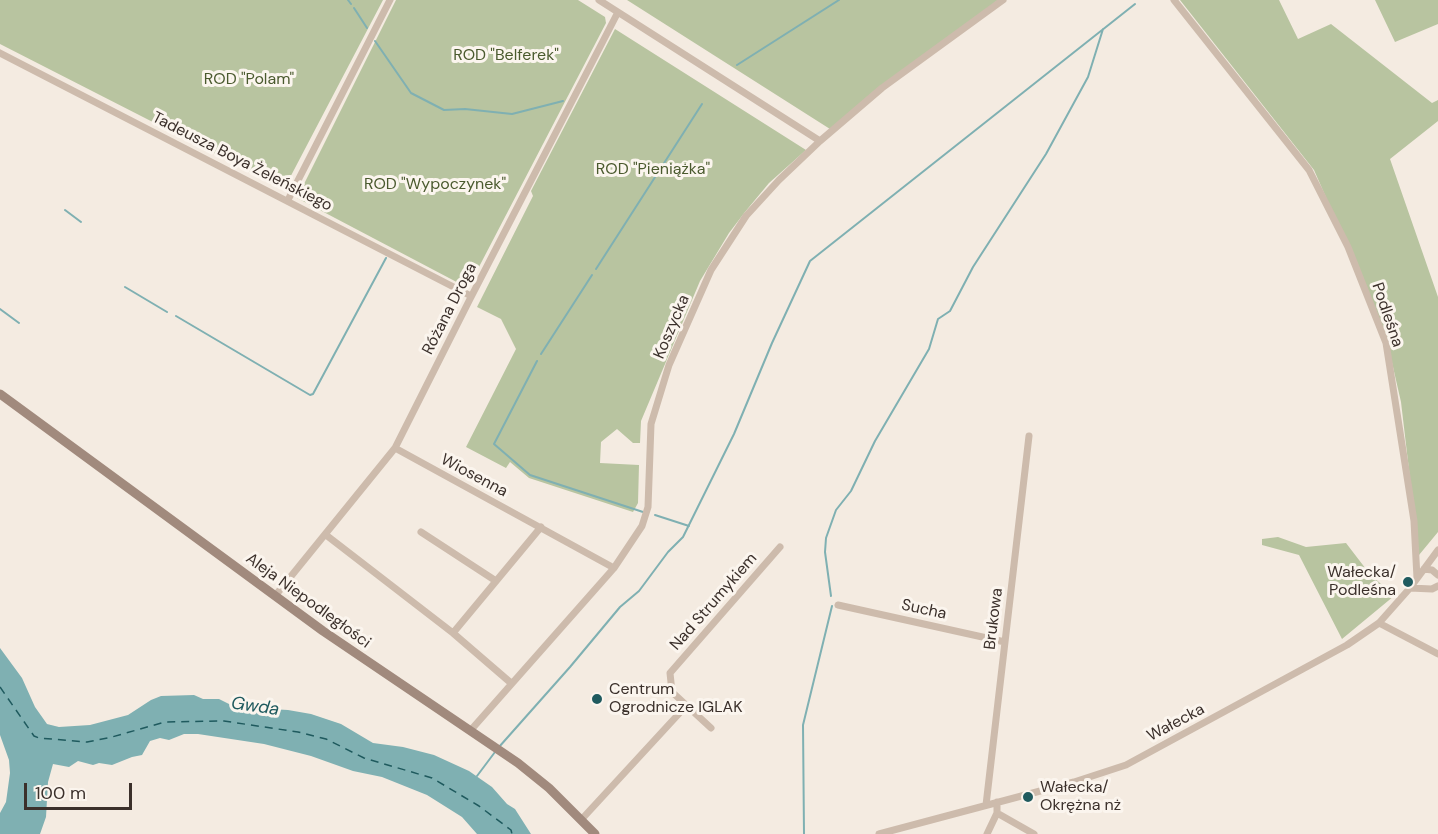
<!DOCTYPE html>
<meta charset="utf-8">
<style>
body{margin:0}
#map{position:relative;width:1438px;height:834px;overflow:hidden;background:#f4ebe1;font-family:"DM Sans",sans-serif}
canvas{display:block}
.scale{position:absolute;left:24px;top:783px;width:108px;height:27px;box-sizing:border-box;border:3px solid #3b302b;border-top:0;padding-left:8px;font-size:18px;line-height:21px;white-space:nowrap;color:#3b302b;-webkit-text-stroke:4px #fbf5ee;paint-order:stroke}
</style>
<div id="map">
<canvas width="1438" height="834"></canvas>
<div class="scale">100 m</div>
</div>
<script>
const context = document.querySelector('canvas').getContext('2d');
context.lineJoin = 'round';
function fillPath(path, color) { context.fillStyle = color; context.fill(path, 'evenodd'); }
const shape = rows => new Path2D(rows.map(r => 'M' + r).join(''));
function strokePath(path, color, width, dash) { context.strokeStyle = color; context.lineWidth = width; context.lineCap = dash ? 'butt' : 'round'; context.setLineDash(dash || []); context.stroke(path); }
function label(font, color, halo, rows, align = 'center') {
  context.font = font + ' "DM Sans",sans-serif'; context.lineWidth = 6; context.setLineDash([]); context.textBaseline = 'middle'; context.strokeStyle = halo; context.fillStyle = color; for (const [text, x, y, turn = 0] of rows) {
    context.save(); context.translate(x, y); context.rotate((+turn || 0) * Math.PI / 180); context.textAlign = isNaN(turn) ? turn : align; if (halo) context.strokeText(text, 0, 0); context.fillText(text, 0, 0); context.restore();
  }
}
fillPath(shape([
 [0,0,383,0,284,189,0,44],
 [396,0,578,0,605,17,606,23,468,288,297,198],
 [627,0,998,0,830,129],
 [1180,0,1279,0,1298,39,1331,24,1432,103,1438,100,1438,121,1390,159,1438,297,1438,532,1419,555,1401,402,1385,332,1314,170],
 [1375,0,1438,0,1438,24,1395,42],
 [615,29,806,150,769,183,745,212,729,233,700,281,641,421,640,443,633,443,617,429,601,442,600,463,639,465,638,503,633,512,529,478,510,462,506,468,466,447,516,349,501,319,477,307,533,196,531,191],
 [1278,537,1306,547,1346,543,1369,573,1394,596,1342,639,1299,555,1262,545,1262,539]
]), '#b8c4a0');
fillPath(shape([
 [0,648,22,678,35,707,47,724,59,727,90,725,128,715,151,700,161,696,194,695,203,699,219,699,235,707,288,710,311,714,341,724,373,743,403,747,434,755,469,771,492,787,507,804,515,809,531,834,477,834,462,817,427,795,382,777,353,771,311,756,264,744,198,734,184,734,169,740,160,738,150,741,142,755,132,757,112,765,99,763,93,765,78,761,69,767,53,764,48,782,46,817,40,834,0,834,0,813,6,802,10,773,9,760,0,735]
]), '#7fb0b2');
strokePath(shape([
 [348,0,351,4],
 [354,8,367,28],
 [375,41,411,93,444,110,465,109,512,114,563,101],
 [737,65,839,0],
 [65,210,81,222],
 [596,269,702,104],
 [125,287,167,312],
 [0,309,19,323],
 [176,316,310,395,313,394,386,258],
 [541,354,592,275],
 [537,361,494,444,530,475,643,512],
 [655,515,689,526],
 [831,596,825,552,826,538,836,510,851,491,875,441,929,349,938,319,950,311,973,267,1046,154,1088,77,1103,29],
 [499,747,570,667,620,607,639,591,668,552,683,537,734,434,772,343,810,261,1135,4],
 [477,776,495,752],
 [804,834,803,725,832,606]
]), '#7fb0b2', 2);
strokePath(shape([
 [0,687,34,736,39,738,87,742,112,737,165,722,224,721,298,732,326,739,364,758,432,778,479,806,511,830,512,834]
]), '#1f5a5e', 1.5, [8, 6]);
strokePath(shape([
 [599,0,820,141],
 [1174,0,1309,170,1348,247,1386,343,1414,521,1417,578],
 [0,53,471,296],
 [288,200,390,0],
 [395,448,614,568],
 [421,532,496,581],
 [326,535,453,633,511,683],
 [1424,569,1432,570,1438,575],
 [1410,588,1432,589,1438,586],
 [275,596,395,448,470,299,618,12],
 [838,605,1005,642],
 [1379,623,1438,654],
 [453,633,541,527],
 [711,728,672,692,670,673,780,547],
 [470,731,614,568,642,526,648,507,651,424,669,365,711,270,746,216,779,180,820,141,882,88,1003,0],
 [986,805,1029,436],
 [997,813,1034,834],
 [581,820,686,706],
 [879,834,1074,782,1126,765,1347,645,1379,623,1410,588,1438,550],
 [987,834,997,813,997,802]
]), '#cdbbac', 7);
strokePath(shape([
 [0,394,323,631,518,763,549,788,595,834]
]), '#a18a7d', 9);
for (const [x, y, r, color] of [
 [1408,582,6,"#1f5a5e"],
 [597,699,6,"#1f5a5e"],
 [1028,797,6,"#1f5a5e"]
]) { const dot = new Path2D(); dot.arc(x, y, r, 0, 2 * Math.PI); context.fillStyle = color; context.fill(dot); strokePath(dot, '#fbf5ee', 2); }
label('16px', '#4a5a2e', '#fbf5ee', [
 ["ROD \"Belferek\"",506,56],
 ["ROD \"Polam\"",249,80],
 ["ROD \"Pieniążka\"",653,170],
 ["ROD \"Wypoczynek\"",435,185]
]);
label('16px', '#3b302b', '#fbf5ee', [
 ["Tadeusza Boya Żeleńskiego",242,162,27],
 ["Różana Droga",450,309,-63],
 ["Podleśna",1387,315,71],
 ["Koszycka",672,327,-67],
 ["Wiosenna",474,476,28],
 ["Aleja Niepodległości",308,601,36],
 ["Nad Strumykiem",714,602,-49],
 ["Sucha",924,610,12],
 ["Brukowa",994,619,-83],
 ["Wałecka",1176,723,-28]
]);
label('16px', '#3b302b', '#fbf5ee', [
 ["Wałecka/",1396,573,"right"],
 ["Podleśna",1396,591,"right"],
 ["Centrum",609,690],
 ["Ogrodnicze IGLAK",609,708],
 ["Wałecka/",1040,788],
 ["Okrężna nż",1040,806]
], 'left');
label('italic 18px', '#1f5a5e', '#fbf5ee', [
 ["Gwda",255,707,8]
]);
</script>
